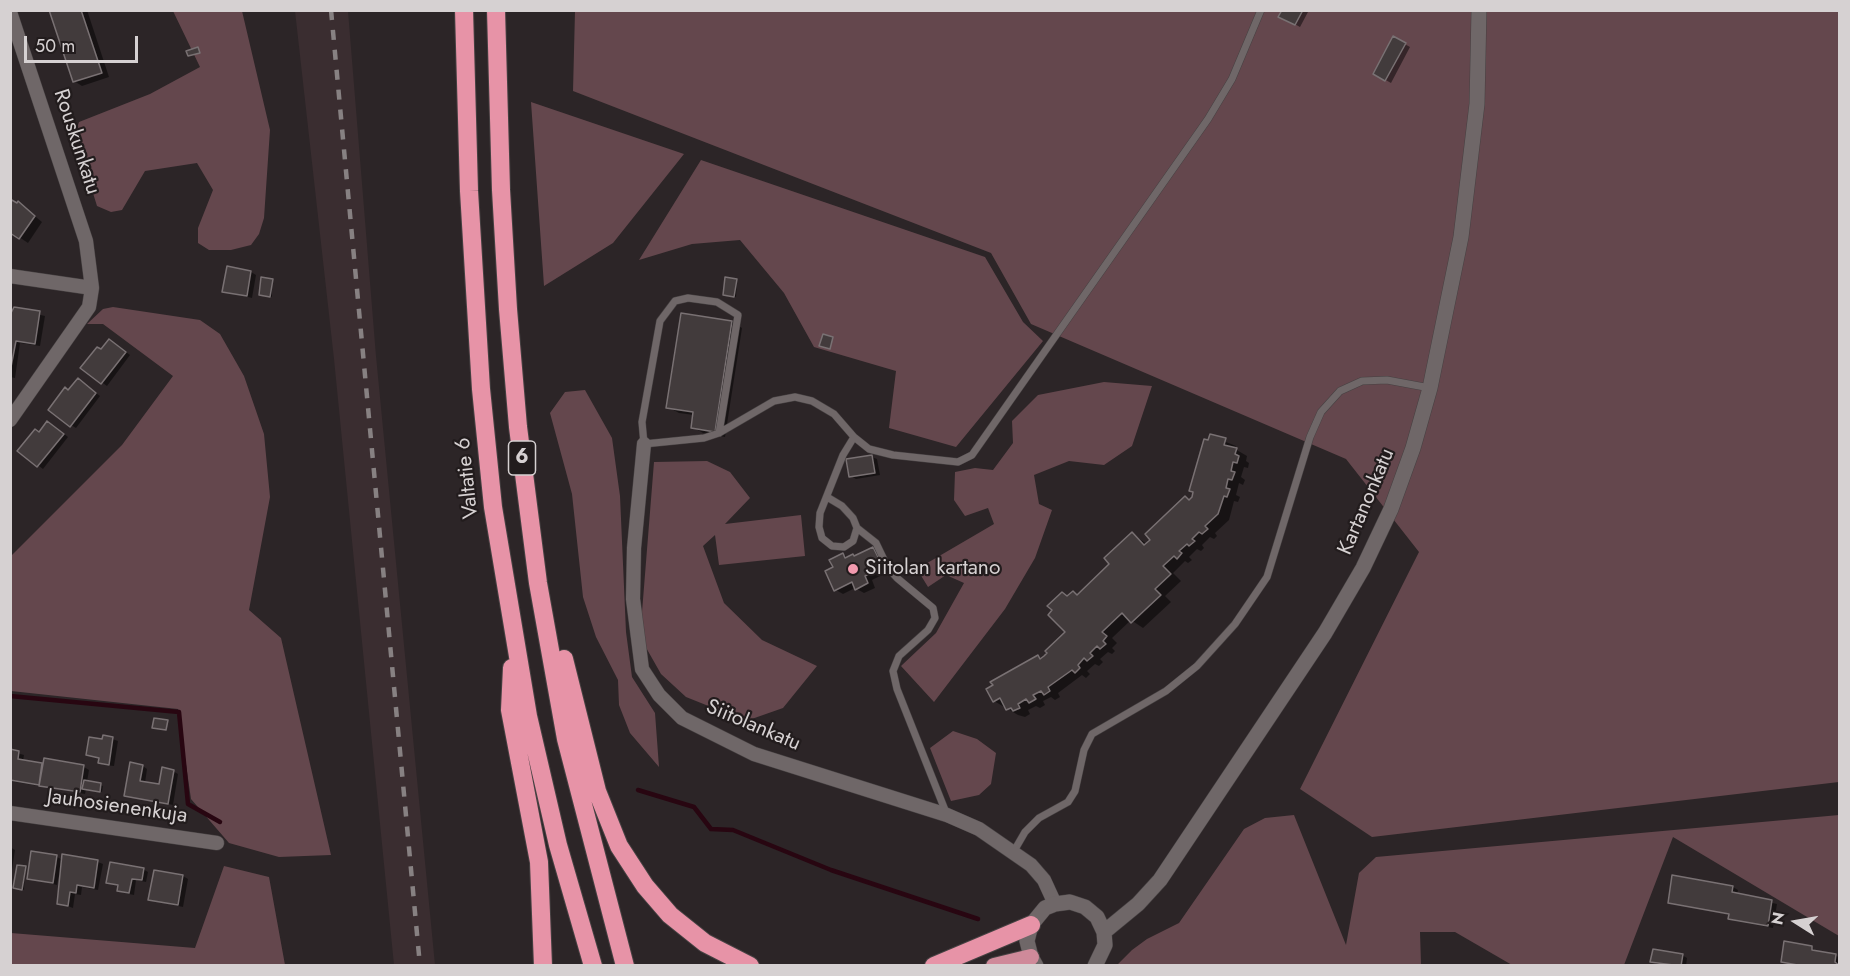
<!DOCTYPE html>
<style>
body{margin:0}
#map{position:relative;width:1850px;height:976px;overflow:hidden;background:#2c2527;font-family:Jost,sans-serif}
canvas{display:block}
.frame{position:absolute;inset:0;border:12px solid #d6d1d2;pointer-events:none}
.north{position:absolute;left:1766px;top:892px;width:60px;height:60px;-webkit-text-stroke:4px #221c1d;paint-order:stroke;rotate:281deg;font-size:16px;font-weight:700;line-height:24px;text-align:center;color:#d6d1d2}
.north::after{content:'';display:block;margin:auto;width:21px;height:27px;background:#d6d1d2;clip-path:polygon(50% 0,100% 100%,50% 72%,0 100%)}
.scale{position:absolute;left:24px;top:36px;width:114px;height:27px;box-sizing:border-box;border:3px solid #d6d1d2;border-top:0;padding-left:8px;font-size:18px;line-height:21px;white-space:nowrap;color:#d6d1d2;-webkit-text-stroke:4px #221c1d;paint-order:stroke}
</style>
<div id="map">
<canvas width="1850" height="976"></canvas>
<div class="frame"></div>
<div class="north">N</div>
<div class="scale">50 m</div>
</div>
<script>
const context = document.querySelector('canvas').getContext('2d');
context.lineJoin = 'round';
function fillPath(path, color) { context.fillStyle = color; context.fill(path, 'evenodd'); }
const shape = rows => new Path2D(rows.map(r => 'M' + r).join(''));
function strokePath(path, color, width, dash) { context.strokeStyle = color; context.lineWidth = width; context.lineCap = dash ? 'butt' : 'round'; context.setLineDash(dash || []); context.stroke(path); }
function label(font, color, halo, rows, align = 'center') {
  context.font = font + ' Jost,sans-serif'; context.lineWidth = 4.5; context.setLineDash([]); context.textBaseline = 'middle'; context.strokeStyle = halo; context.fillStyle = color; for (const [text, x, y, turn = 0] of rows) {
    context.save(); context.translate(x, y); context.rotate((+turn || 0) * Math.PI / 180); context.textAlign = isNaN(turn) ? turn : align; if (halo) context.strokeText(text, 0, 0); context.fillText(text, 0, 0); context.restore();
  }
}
fillPath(shape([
 [295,11,348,11,376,356,435,965,394,965,334,359]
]), '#3a2d30');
fillPath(shape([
 [173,11,242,11,270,130,264,218,259,234,251,245,231,250,209,250,198,243,198,228,213,190,197,163,145,171,122,210,111,212,97,206,75,135,79,122,150,94,200,67],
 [575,11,1839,11,1839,782,1372,837,1300,789,1419,552,1346,459,1031,324,991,253,573,91],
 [531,102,684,154,613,243,544,286],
 [701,160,985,257,1023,322,1043,341,956,447,889,428,896,371,814,347,784,293,740,240,692,244,639,260],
 [113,307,200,320,220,334,244,376,264,434,270,497,249,610,281,638,331,855,279,857,229,843,191,799,178,709,11,691,11,556,122,445,173,376,103,324,87,324,103,309],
 [1104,382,1152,386,1132,446,1104,465,1069,461,1034,475,1039,504,1052,510,1035,558,1005,609,934,702,901,666,936,633,964,583,946,575,928,587,917,569,994,524,988,508,965,516,954,500,955,472,975,468,993,470,1013,443,1012,421,1038,395],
 [585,390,612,438,620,496,626,632,632,677,655,713,659,767,630,733,619,705,618,680,596,637,583,597,572,494,550,413,565,392],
 [707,461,730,472,750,498,725,524,801,515,805,556,719,565,715,535,703,546,724,603,762,640,817,666,783,708,746,721,686,697,661,674,640,637,654,462],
 [953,731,977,739,996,753,991,784,979,795,951,801,930,748],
 [1294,815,1346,945,1359,873,1376,857,1839,815,1839,936,1673,837,1624,965,1512,965,1455,932,1420,932,1421,965,1117,965,1132,950,1147,939,1179,923,1244,829,1265,818],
 [224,866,269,877,285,965,11,965,11,933,195,948]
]), '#64474d');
fillPath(shape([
 [51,10,87,10,109,77,82,86,74,81],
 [1284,10,1306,10,1308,12,1300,27,1280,16],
 [1394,38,1410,47,1391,83,1375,74],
 [19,203,42,222,28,243,10,231],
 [251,272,256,275,252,298,224,291],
 [272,281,272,297,262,295],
 [737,281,736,297,726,295],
 [15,309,45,316,40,346,20,343,15,378,10,377,10,316],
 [732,322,742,328,725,437,703,433,693,427,694,415,679,413,668,407],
 [114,343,130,355,107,386,82,368],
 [83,383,100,396,76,428,71,425,69,391],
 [53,425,68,437,43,469,19,451],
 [1211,436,1236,446,1235,449,1247,456,1246,461,1249,463,1248,468,1244,467,1241,477,1245,480,1243,485,1239,483,1236,495,1240,497,1238,502,1234,501,1229,520,1215,533,1217,536,1214,539,1210,537,1202,545,1204,548,1201,551,1197,549,1189,557,1192,560,1188,563,1185,561,1173,573,1181,581,1165,596,1171,602,1143,628,1131,620,1112,638,1117,643,1112,648,1115,651,1112,654,1108,652,1100,659,1103,662,1099,666,1095,664,1087,671,1090,674,1086,678,1082,675,1058,693,1060,697,1055,700,1051,697,1043,701,1045,705,1040,708,1036,706,1028,710,1030,714,1025,717,1018,715,994,701,1038,657,1042,659,1067,633,1068,597,1078,596,1112,564,1132,534,1147,544,1193,498],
 [872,457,877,459,880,475,856,479,851,476],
 [873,549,881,553,890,571,872,580,875,588,864,593,855,588,843,594,836,590,835,568,843,554,849,558,855,557],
 [104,736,118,741,114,766,104,765,100,762,100,759,87,754,103,741],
 [10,751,24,755,23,761,44,765,45,760,84,767,89,770,87,782,103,786,102,792,86,789,85,794,10,781],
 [143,766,147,769,145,783,160,786,173,771,178,774,173,805,126,795],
 [10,847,15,850,11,876,10,876],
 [57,857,63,860,98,862,103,864,98,890,82,887,81,895,75,894,73,908,59,903,62,875,59,875,57,885,29,878],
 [25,868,24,890,17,888],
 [143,869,148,872,146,882,136,880,134,895,124,893,119,890,120,886,108,882],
 [183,876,188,879,183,907,150,900],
 [1733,887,1738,890,1737,895,1777,904,1773,928,1735,921,1730,918,1730,915,1669,902],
 [1812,947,1816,952,1840,957,1840,966,1797,966,1782,961],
 [1682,955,1687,958,1686,966,1662,966,1652,962]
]), '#0007');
strokePath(shape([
 [10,696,179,712,188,804,220,822],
 [638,790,694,807,711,829,733,830,831,870,978,919]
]), '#280611', 4.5);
const building = shape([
 [49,10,81,10,102,73,73,82,49,10],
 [1282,10,1303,10,1295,25,1278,17,1282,10],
 [1393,36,1406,43,1385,81,1373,74,1393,36],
 [198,47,200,53,188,56,186,51,198,47],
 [10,199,17,203,18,201,35,216,19,239,10,233,10,199],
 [227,266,251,271,247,296,222,292,227,266],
 [261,277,273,279,270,297,259,295,261,277],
 [725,277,737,279,734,297,723,295,725,277],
 [14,307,40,311,35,344,16,341,10,372,10,315,14,307],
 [681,313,732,321,715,432,691,428,693,412,666,408,681,313],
 [823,334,833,337,830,349,819,346,823,334],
 [109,339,126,352,101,384,80,368,97,347,101,349,109,339],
 [78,378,96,393,70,427,48,410,65,387,68,390,78,378],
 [47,421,64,434,37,467,17,451,35,429,39,432,47,421],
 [1210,434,1226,438,1224,445,1237,448,1235,454,1239,456,1237,463,1233,462,1231,471,1235,472,1232,480,1228,479,1226,488,1230,489,1227,497,1224,496,1218,514,1205,526,1208,529,1202,534,1199,532,1192,539,1195,541,1189,546,1187,544,1179,551,1182,553,1177,559,1174,556,1163,566,1171,574,1155,589,1161,595,1131,623,1122,613,1102,632,1107,636,1103,641,1106,644,1100,649,1097,646,1090,653,1093,656,1087,661,1084,658,1078,665,1080,668,1075,673,1072,670,1048,687,1050,691,1044,695,1041,691,1033,695,1036,699,1029,703,1026,699,1018,704,1020,708,1013,711,1011,708,1006,710,1000,698,993,702,986,689,993,685,990,682,1038,655,1040,659,1044,656,1047,653,1045,651,1065,632,1048,615,1052,610,1047,606,1062,592,1067,596,1073,591,1077,595,1109,564,1104,558,1132,532,1144,545,1150,540,1145,534,1185,496,1189,500,1192,497,1193,492,1189,491,1204,439,1208,440,1210,434],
 [872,455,875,473,849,477,846,459,872,455],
 [873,547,883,567,865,576,868,583,855,590,852,582,834,591,825,571,833,567,829,560,843,553,845,558,853,554,854,556,873,547],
 [154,718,168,720,166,730,152,728,154,718],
 [103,735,113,737,109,765,98,763,99,758,86,755,89,737,102,739,103,735],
 [10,749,19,751,18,759,42,763,39,785,10,780,10,749],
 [44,758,84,765,80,792,39,786,44,758],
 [130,762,143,765,140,781,159,784,162,767,174,770,168,804,124,796,130,762],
 [84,780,101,783,100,792,82,789,84,780],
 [31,851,57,855,53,883,27,879,31,851],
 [62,854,98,860,94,888,77,885,76,893,70,892,68,906,57,904,62,854],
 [110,862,144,868,142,880,132,879,129,893,117,891,118,885,106,883,110,862],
 [17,865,26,866,22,890,13,888,17,865],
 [154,870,183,875,178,905,148,900,154,870],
 [1672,875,1733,886,1732,892,1772,900,1768,926,1728,919,1729,914,1668,903,1672,875],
 [1784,941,1812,946,1812,950,1836,954,1835,962,1840,966,1803,966,1781,962,1784,941],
 [1653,949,1683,954,1681,966,1650,962,1653,949]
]);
fillPath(building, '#423b3c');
strokePath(building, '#797173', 1.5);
const service = shape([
 [719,433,738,315,717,302,688,298,675,301,660,321,642,422,644,444,704,438,719,433,774,401,795,397,812,401,834,414,854,437],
 [827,497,842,506,853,518,857,528,853,541,844,547,832,546,822,538,819,527,820,513,843,455,854,437,869,449,893,455,958,462,972,455,1208,119,1232,79,1261,10],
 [857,528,876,543,888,568,897,578,933,608,935,618,928,630,899,656,893,671,897,689,947,815],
 [1014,851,1025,832,1039,818,1068,802,1075,791,1084,750,1092,734,1166,691,1197,666,1235,624,1267,577,1310,437,1321,412,1340,391,1362,381,1387,380,1430,388]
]);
const minor = shape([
 [10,12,86,241,92,288,89,307,10,420],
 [10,276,92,288],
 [644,444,634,548,633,599,642,669,659,695,682,718,754,754,947,815,979,829,1031,865,1044,880,1055,904],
 [10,813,217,843]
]);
const secondary = shape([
 [1104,932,1138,904,1160,880,1325,633,1363,568,1391,509,1413,448,1430,388,1461,237,1477,104,1479,10],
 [1036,966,1031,957,1027,941,1031,925,1045,908,1055,904,1070,902,1085,907,1097,917,1104,932,1105,945,1095,966]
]);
const trunk = shape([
 [994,966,1031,957]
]);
const motorway = shape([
 [464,10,469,191,481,389,493,507,528,716,558,845,593,966],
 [496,10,501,190,508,309,518,427,538,583,566,739,625,966],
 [564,659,597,791,619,846,645,886,670,915,705,943,750,966],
 [512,668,510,710,539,862,543,966],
 [934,966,1031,925]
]);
strokePath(service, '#464142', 8);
strokePath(minor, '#464142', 15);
strokePath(secondary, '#464142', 16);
strokePath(trunk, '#464142', 18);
strokePath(motorway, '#464142', 20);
strokePath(service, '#6f6768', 7);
strokePath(minor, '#6f6768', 14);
strokePath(secondary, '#6f6768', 15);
strokePath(trunk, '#cf8a9a', 16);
strokePath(motorway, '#e793a7', 18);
strokePath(shape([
 [331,10,420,966]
]), '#878182', 4.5, [10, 10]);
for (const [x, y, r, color] of [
 [853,569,6,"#f29aae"]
]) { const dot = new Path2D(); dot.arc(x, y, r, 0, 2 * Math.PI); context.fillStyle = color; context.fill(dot); strokePath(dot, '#221c1d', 2); }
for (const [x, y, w] of [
 [522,458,27]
]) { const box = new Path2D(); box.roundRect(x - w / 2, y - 17, w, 34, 4.5); context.fillStyle = '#221c1d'; context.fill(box); strokePath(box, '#d6d1d2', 1.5); }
label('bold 20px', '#d6d1d2', null, [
 ["6",522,458]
]);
label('21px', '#d6d1d2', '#221c1d', [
 ["Rouskunkatu",76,142,72],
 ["Valtatie 6",468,478,-96],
 ["Kartanonkatu",1367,502,-67],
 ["Siitolankatu",753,726,23],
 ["Jauhosienenkuja",117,807,8]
]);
label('21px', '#d6d1d2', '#221c1d', [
 ["Siitolan kartano",865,569]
], 'left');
</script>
